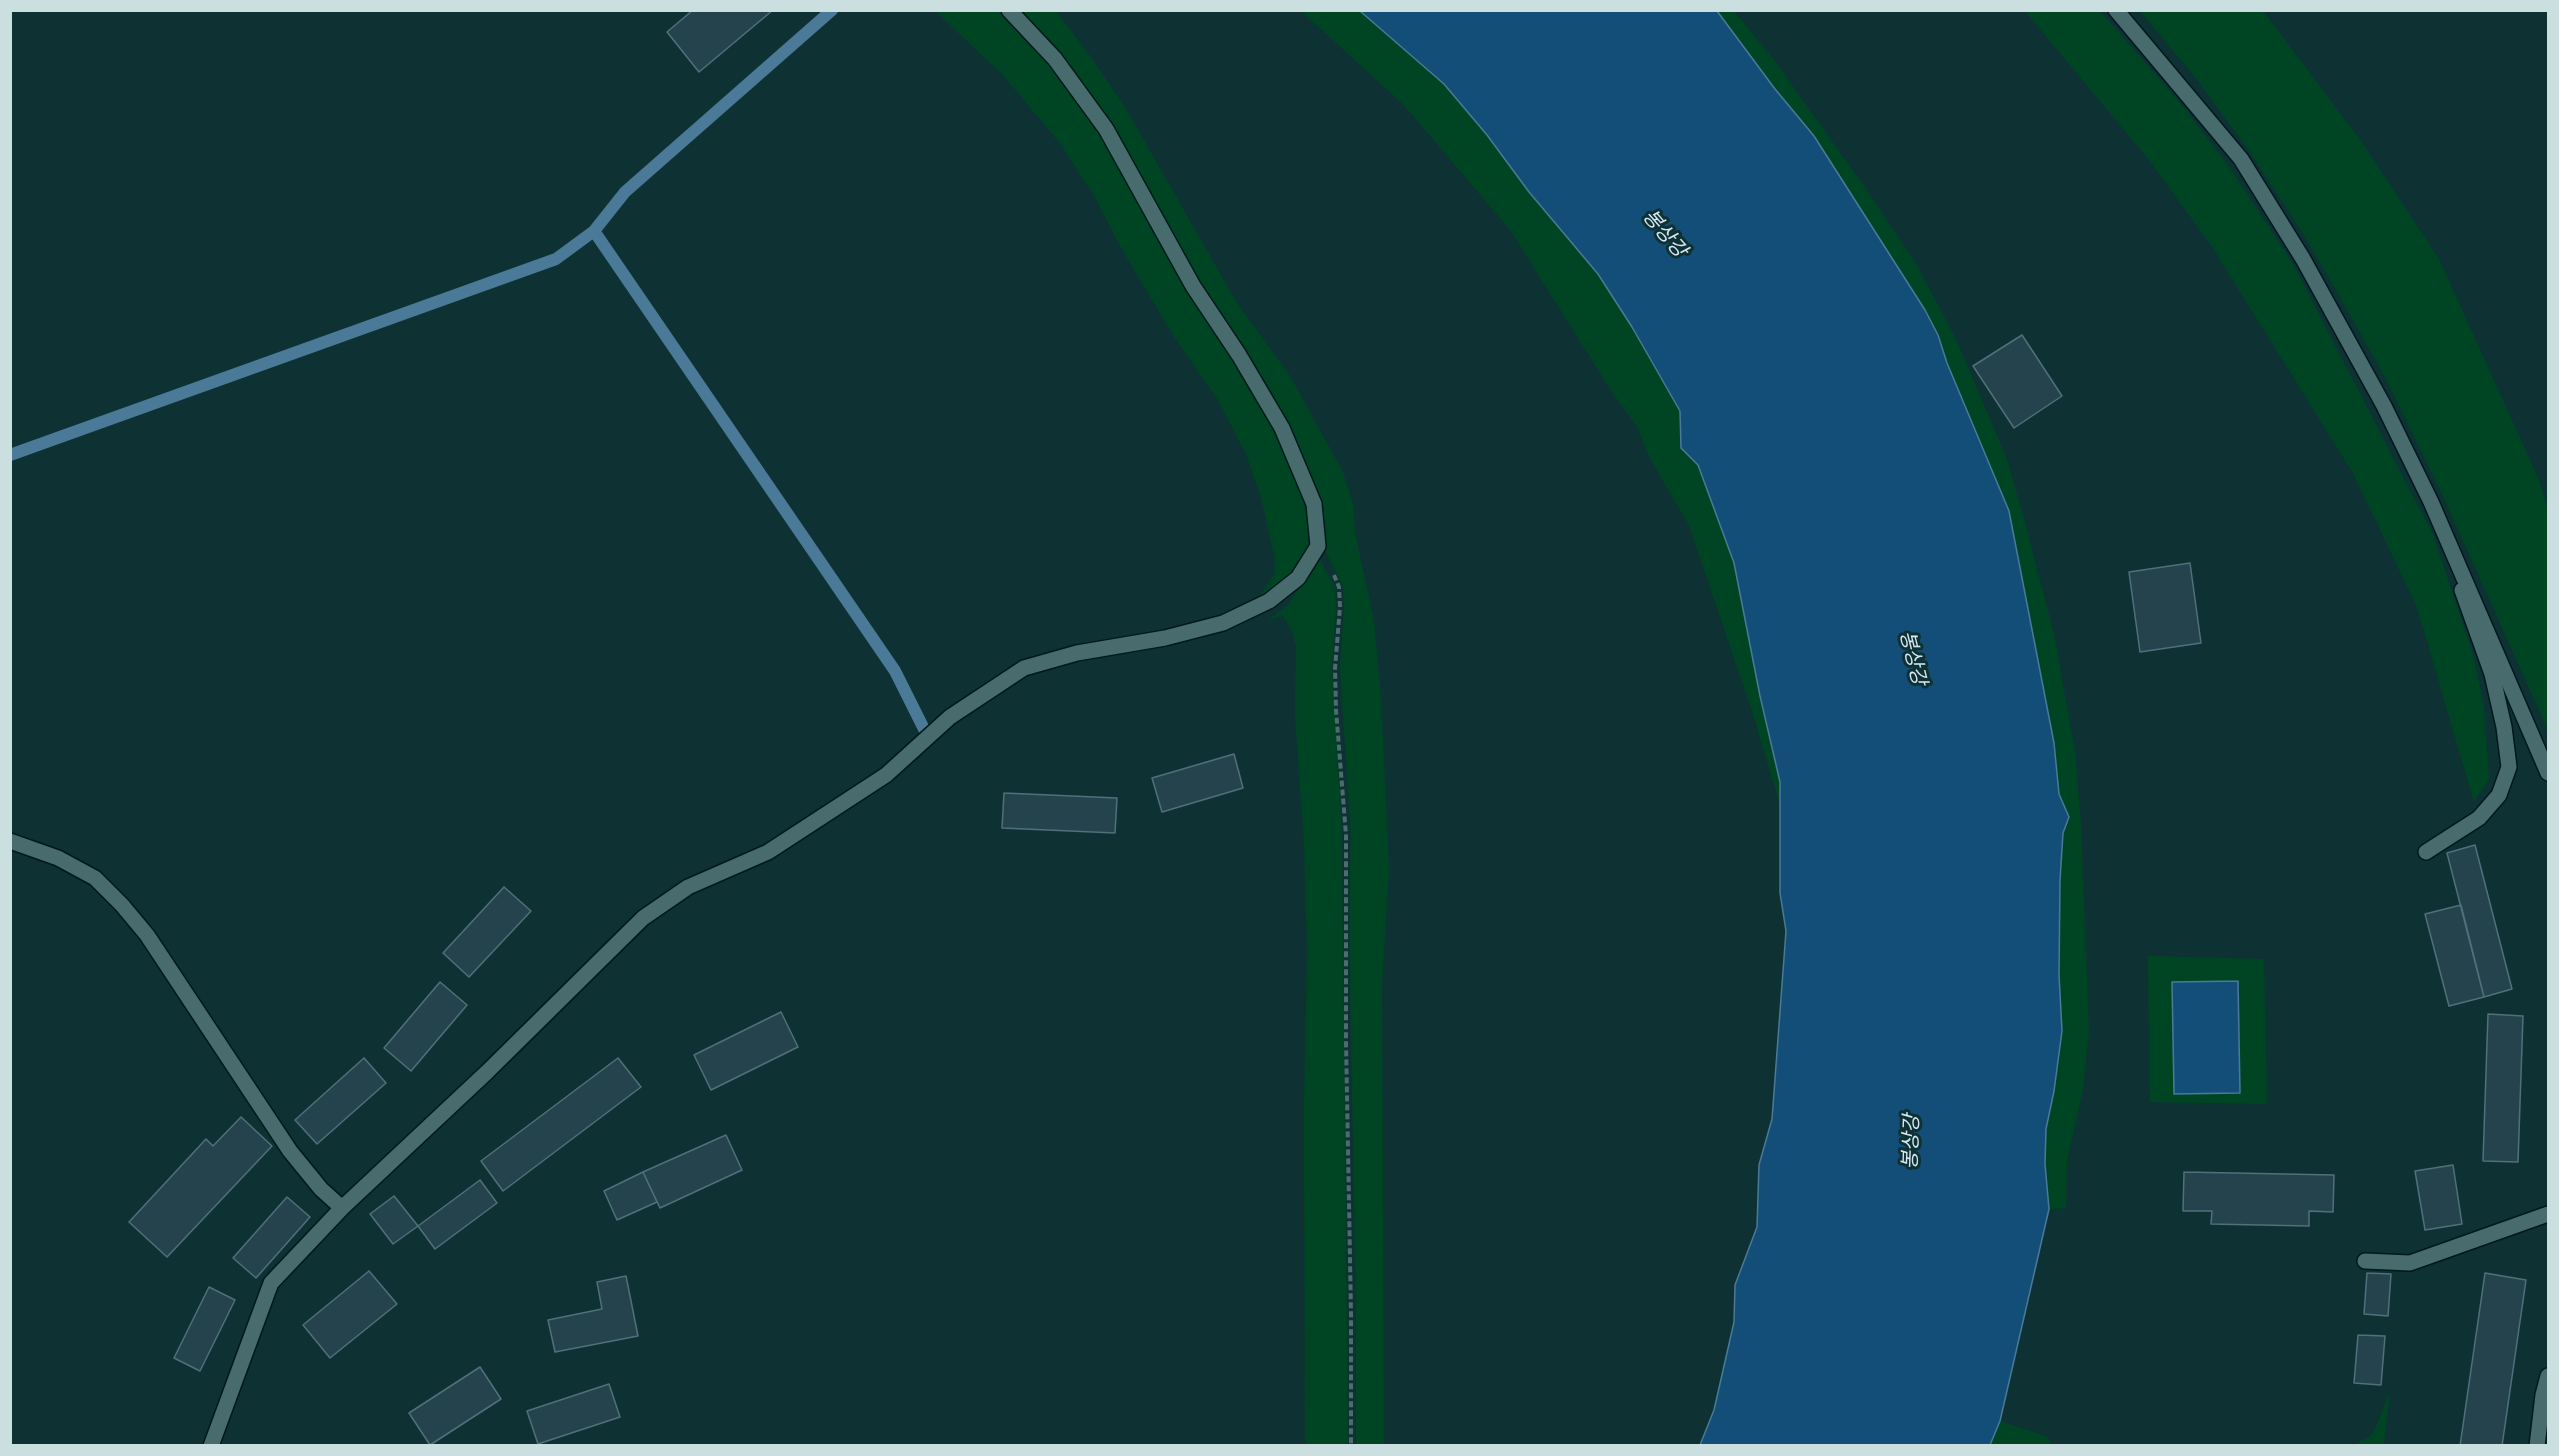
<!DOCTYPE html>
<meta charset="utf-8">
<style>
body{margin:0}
#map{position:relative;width:2559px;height:1456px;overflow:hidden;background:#0e3234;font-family:"Varela Round",sans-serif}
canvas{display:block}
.frame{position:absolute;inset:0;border:12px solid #ccdfe0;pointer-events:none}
</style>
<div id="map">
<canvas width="2559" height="1456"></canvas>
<div class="frame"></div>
</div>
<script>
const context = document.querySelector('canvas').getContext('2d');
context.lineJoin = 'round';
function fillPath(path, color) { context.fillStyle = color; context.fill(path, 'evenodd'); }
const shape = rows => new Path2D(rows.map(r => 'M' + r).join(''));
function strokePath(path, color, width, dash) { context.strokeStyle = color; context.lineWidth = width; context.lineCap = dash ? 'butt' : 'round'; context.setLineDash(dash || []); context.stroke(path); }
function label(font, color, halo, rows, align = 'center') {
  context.font = font + ' "Varela Round","Noto Sans KR",sans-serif'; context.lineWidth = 6; context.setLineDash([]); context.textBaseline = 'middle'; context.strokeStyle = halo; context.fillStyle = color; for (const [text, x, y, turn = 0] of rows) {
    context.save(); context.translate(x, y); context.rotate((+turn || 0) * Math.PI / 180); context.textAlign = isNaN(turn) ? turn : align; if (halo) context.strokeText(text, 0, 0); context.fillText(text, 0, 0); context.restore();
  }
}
fillPath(shape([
 [935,11,998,11,1049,64,1099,133,1185,290,1233,359,1276,432,1306,506,1311,544,1284,582,1254,604,1274,575,1275,560,1261,497,1246,454,1218,400,1175,338,1120,246,1094,195,1059,142,1002,74],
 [1018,11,1056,11,1093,60,1126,109,1238,305,1290,376,1343,472,1353,504,1355,532,1374,620,1381,696,1389,870,1382,984,1384,1445,1356,1445,1356,1313,1349,924,1351,835,1340,668,1344,608,1343,587,1322,544,1320,503,1288,425,1198,283,1157,207],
 [1301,11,1360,11,1444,84,1487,135,1529,192,1598,274,1632,327,1680,411,1681,448,1698,465,1734,563,1760,696,1780,782,1781,808,1751,708,1689,525,1648,455,1638,428,1612,392,1511,231,1404,105],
 [1717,11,1734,11,1774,60,1859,179,1915,262,1956,339,2006,457,2023,515,2054,634,2075,752,2081,823,2089,1031,2083,1090,2067,1160,2066,1208,2049,1209,2045,1164,2046,1129,2054,1091,2062,1031,2059,975,2060,880,2063,833,2069,817,2059,794,2054,743,2009,511,1947,363,1938,335,1925,310,1814,136,1775,89],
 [2025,11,2100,11,2181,104,2230,168,2293,264,2433,535,2473,655,2484,705,2489,779,2474,802,2417,607,2353,473,2211,245,2149,160],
 [2140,11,2263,11,2361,141,2439,259,2539,480,2548,509,2548,730,2443,496,2388,383,2339,295,2301,230,2248,149,2195,77],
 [1320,559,1335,588,1336,608,1332,668,1342,835,1348,1446,1305,1445,1304,1109,1307,951,1304,841,1295,715,1296,647,1292,631,1283,616,1268,620,1288,605],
 [2148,956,2264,959,2267,1104,2150,1102],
 [2390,1392,2384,1445,2354,1445,2373,1434],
 [2000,1421,2048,1437,2051,1445,1990,1445]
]), '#004523');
const water = shape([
 [1360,11,1717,11,1775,89,1814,136,1925,310,1938,335,1947,363,2009,511,2054,743,2059,794,2069,817,2063,833,2060,880,2059,975,2062,1031,2054,1091,2046,1129,2045,1164,2049,1209,2000,1421,1990,1445,1700,1445,1714,1410,1734,1322,1735,1285,1757,1227,1759,1165,1772,1119,1786,931,1780,893,1780,782,1760,696,1734,563,1698,465,1681,448,1680,411,1632,327,1598,274,1529,192,1487,135,1444,84,1360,11],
 [2238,981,2240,1093,2174,1094,2172,982,2238,981]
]);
fillPath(water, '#134e78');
strokePath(water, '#4a7a97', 1.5);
strokePath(shape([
 [594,231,895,671,924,729],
 [10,455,556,259,594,231,625,192,832,10]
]), '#4a7a97', 12);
const building = shape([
 [693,10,773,10,699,72,667,32,693,10],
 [2022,335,2062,396,2014,428,1973,366,2022,335],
 [2190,563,2201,643,2140,652,2129,572,2190,563],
 [1234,754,1243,788,1162,812,1152,778,1234,754],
 [1004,793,1117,798,1115,833,1002,828,1004,793],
 [2475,845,2512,989,2484,997,2447,853,2475,845],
 [504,887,531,911,469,977,443,953,504,887],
 [2461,905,2484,997,2449,1006,2425,914,2461,905],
 [440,982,467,1005,411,1071,384,1048,440,982],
 [781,1012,798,1047,711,1090,694,1055,781,1012],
 [2488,1014,2523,1016,2518,1162,2483,1161,2488,1014],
 [364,1058,386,1083,317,1144,295,1120,364,1058],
 [618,1058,641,1087,503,1191,481,1161,618,1058],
 [241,1117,272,1146,167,1257,129,1222,206,1139,213,1146,241,1117],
 [726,1135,742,1170,660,1208,643,1172,726,1135],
 [2453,1165,2462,1224,2425,1230,2415,1171,2453,1165],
 [643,1172,657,1202,617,1220,604,1191,643,1172],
 [2184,1172,2334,1175,2333,1212,2309,1211,2309,1226,2211,1224,2212,1211,2183,1211,2184,1172],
 [480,1180,497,1203,435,1249,418,1226,480,1180],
 [394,1196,418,1226,393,1244,370,1214,394,1196],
 [287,1197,310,1217,256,1278,233,1258,287,1197],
 [369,1271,397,1304,330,1358,303,1325,369,1271],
 [2367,1273,2391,1274,2388,1316,2364,1314,2367,1273],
 [2485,1273,2526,1280,2502,1446,2460,1446,2485,1273],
 [626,1276,638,1336,555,1352,548,1320,602,1309,597,1282,626,1276],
 [209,1287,235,1300,200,1371,174,1358,209,1287],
 [2358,1335,2385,1336,2381,1385,2354,1383,2358,1335],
 [480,1367,501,1399,430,1445,409,1413,480,1367],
 [609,1384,620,1417,538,1444,527,1411,609,1384]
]);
fillPath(building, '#24434d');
strokePath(building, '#50707c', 1.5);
const lane = shape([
 [2426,852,2479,818,2499,795,2509,767,2504,727,2492,674,2462,590],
 [2365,1261,2410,1263,2548,1214]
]);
const street = shape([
 [2116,10,2241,159,2303,259,2384,406,2431,502,2548,773],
 [10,841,58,858,95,878,122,905,147,935,290,1151,321,1189,342,1208],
 [211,1446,271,1283,342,1208,487,1072,643,918,688,887,768,852,886,775,950,717,1024,668,1077,653,1165,638,1223,623,1269,601,1298,578,1318,546,1314,504,1282,428,1239,355,1193,286,1106,129,1055,59,1009,10],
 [2537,1446,2543,1395,2548,1376]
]);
strokePath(lane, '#00191a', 18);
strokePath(street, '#00191a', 18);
strokePath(shape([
 [1334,575,1339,587,1340,607,1335,668,1336,710,1346,835,1346,1042,1351,1313,1351,1446]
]), '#4d6c6d', 4, [6, 3]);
strokePath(lane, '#486b6d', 15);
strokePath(street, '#486b6d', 15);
label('italic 20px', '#d7e6f4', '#0e3234', [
 ["봉상강",1664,234,49],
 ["봉상강",1912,658,76],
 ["봉상강",1912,1142,-88]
]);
</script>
